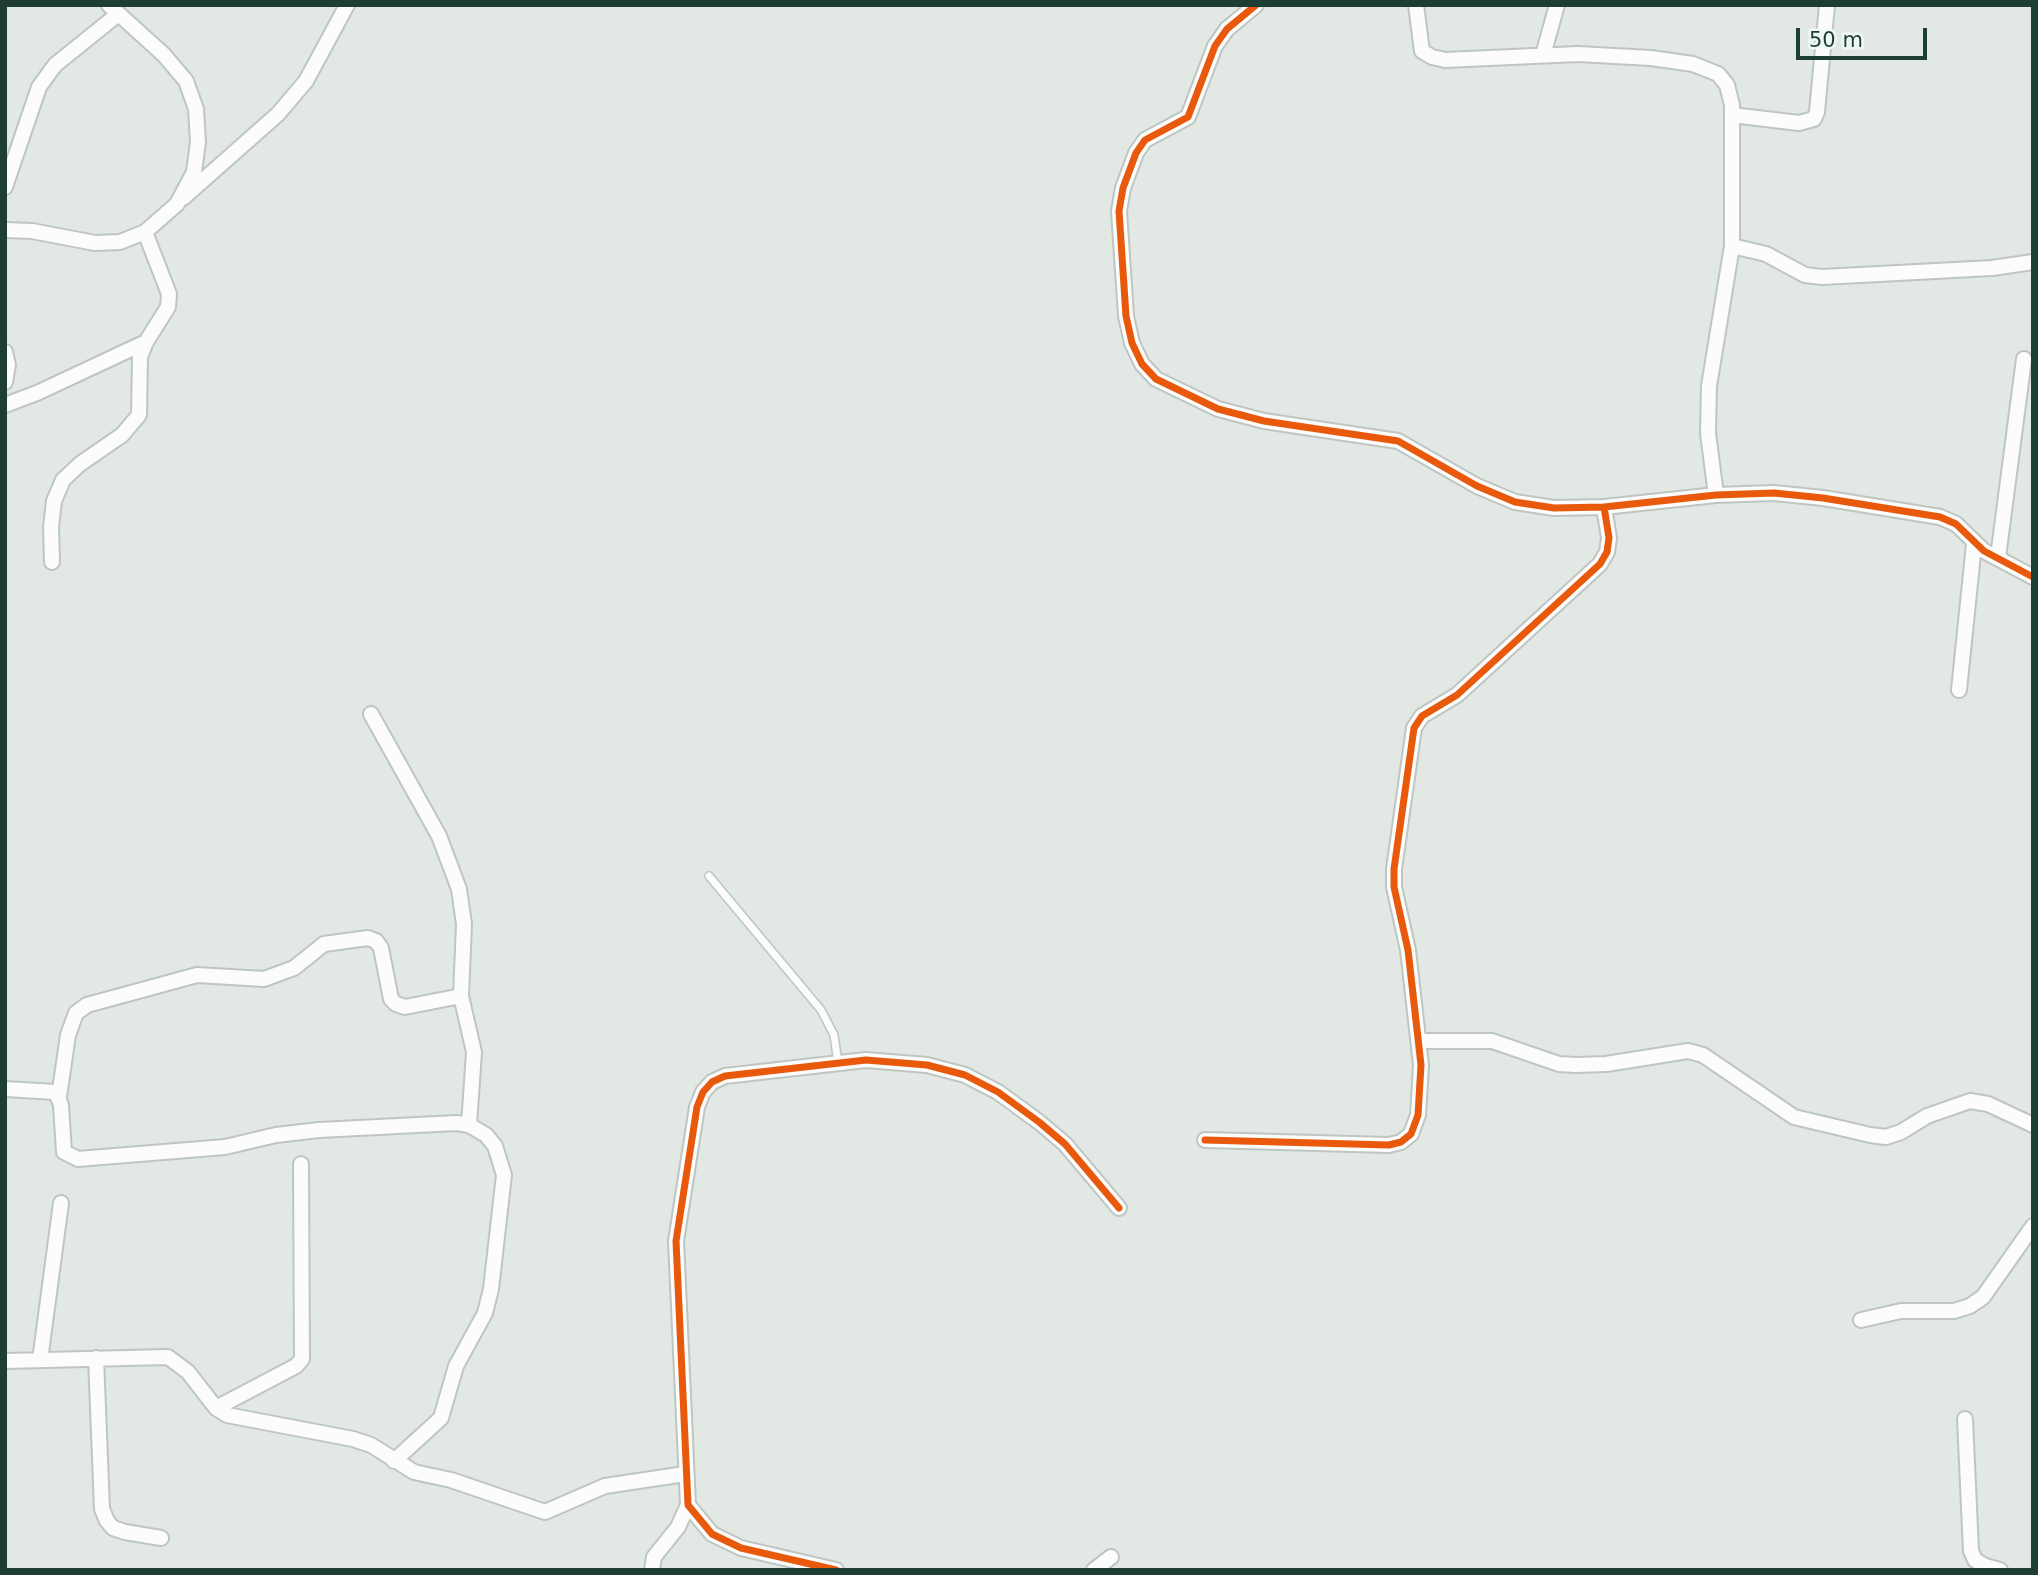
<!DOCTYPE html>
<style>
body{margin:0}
#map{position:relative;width:2038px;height:1575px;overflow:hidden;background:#e2e9e5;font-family:"DejaVu Sans",sans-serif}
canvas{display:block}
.frame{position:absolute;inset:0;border:7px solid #1f3e33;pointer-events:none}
.scale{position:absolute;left:1796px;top:28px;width:131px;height:32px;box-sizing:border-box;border:4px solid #1f3e33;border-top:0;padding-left:9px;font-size:21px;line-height:24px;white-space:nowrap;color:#1f3e33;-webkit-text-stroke:5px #f0f8f4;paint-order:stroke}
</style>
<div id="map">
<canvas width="2038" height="1575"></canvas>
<div class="frame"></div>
<div class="scale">50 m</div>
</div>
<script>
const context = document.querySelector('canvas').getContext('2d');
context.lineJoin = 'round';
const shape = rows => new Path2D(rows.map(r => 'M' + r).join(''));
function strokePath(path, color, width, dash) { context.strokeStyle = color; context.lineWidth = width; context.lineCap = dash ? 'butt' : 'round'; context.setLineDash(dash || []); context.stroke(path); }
const lane = shape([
 [709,876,821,1010,834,1035,838,1063]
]);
const street = shape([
 [1256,5,1227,29,1215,46,1188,117,1145,140,1136,153,1123,188,1119,211,1126,316,1132,343,1142,364,1156,379,1218,409,1264,421,1398,441,1477,486,1515,502,1554,508,1604,507,1716,495,1774,493,1823,498,1940,517,1956,524,1984,551,2033,577],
 [1416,5,1422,51,1432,57,1445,60,1578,54,1651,58,1693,64,1718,74,1727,85,1732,105,1732,246,1709,386,1708,433,1716,495],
 [1543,55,1557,5],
 [1732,115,1799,123,1814,119,1817,112,1827,5],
 [5,187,39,87,55,65,117,15],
 [183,198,278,114,306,81,347,5],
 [5,230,32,231,95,243,120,242,145,232,177,204,194,172,198,142,196,109,186,81,164,55,109,5],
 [1732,246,1766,254,1805,275,1822,277,1992,268,2033,262],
 [5,352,8,365,5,382],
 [5,405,37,393,146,342],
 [1998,557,2024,359],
 [52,562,51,527,54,501,63,480,80,464,122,435,139,415,140,357,146,342,168,307,169,294,145,232],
 [1959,690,1974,544],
 [371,714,439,836,459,889,464,924,461,996,474,1052,469,1125],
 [1419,1041,1492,1041,1559,1064,1576,1065,1606,1064,1688,1051,1703,1055,1794,1117,1870,1135,1886,1137,1901,1132,1927,1116,1970,1101,1988,1104,2033,1125],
 [5,1089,56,1092,61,1105,64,1152,78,1159,225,1147,276,1135,319,1130,457,1123,469,1125,486,1135,495,1146,504,1175,491,1289,485,1313,456,1366,441,1418,394,1461],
 [59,1097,68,1035,76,1013,87,1005,197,975,264,979,294,968,324,944,368,938,376,941,381,948,391,999,396,1004,405,1007,461,996],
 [1205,1140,1389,1145,1401,1142,1411,1134,1418,1115,1421,1065,1408,950,1394,887,1394,869,1414,728,1422,716,1457,695,1600,564,1607,552,1609,538,1604,507],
 [1861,1320,1901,1311,1954,1311,1970,1306,1983,1297,2033,1226],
 [96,1358,102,1509,107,1521,113,1528,125,1532,161,1538],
 [40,1360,61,1203],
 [5,1361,168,1357,188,1372,216,1408,227,1415,353,1439,371,1445,414,1472,451,1480,545,1512,605,1486,685,1474],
 [216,1408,296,1366,302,1359,301,1164],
 [1965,1419,1971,1551,1975,1560,1985,1566,2000,1570],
 [652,1570,654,1557,678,1527,688,1505],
 [836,1570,741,1548,712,1534,688,1505,676,1241,697,1107,703,1092,712,1082,725,1076,866,1060,927,1065,965,1075,998,1092,1039,1122,1065,1144,1119,1208],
 [1094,1570,1111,1557]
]);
strokePath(lane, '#bfc6c2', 10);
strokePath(street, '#bfc6c2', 18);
strokePath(lane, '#fbfcfb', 7);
strokePath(street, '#fbfcfb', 14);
strokePath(shape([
 [1256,5,1227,29,1215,46,1188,117,1145,140,1136,153,1123,188,1119,211,1126,316,1132,343,1142,364,1156,379,1218,409,1264,421,1398,441,1477,486,1515,502,1554,508,1604,507,1716,495,1774,493,1823,498,1940,517,1956,524,1984,551,2033,577],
 [1205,1140,1389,1145,1401,1142,1411,1134,1418,1115,1421,1065,1408,950,1394,887,1394,869,1414,728,1422,716,1457,695,1600,564,1607,552,1609,538,1604,507],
 [836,1570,741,1548,712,1534,688,1505,676,1241,697,1107,703,1092,712,1082,725,1076,866,1060,927,1065,965,1075,998,1092,1039,1122,1065,1144,1119,1208]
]), '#e8590c', 7);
</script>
